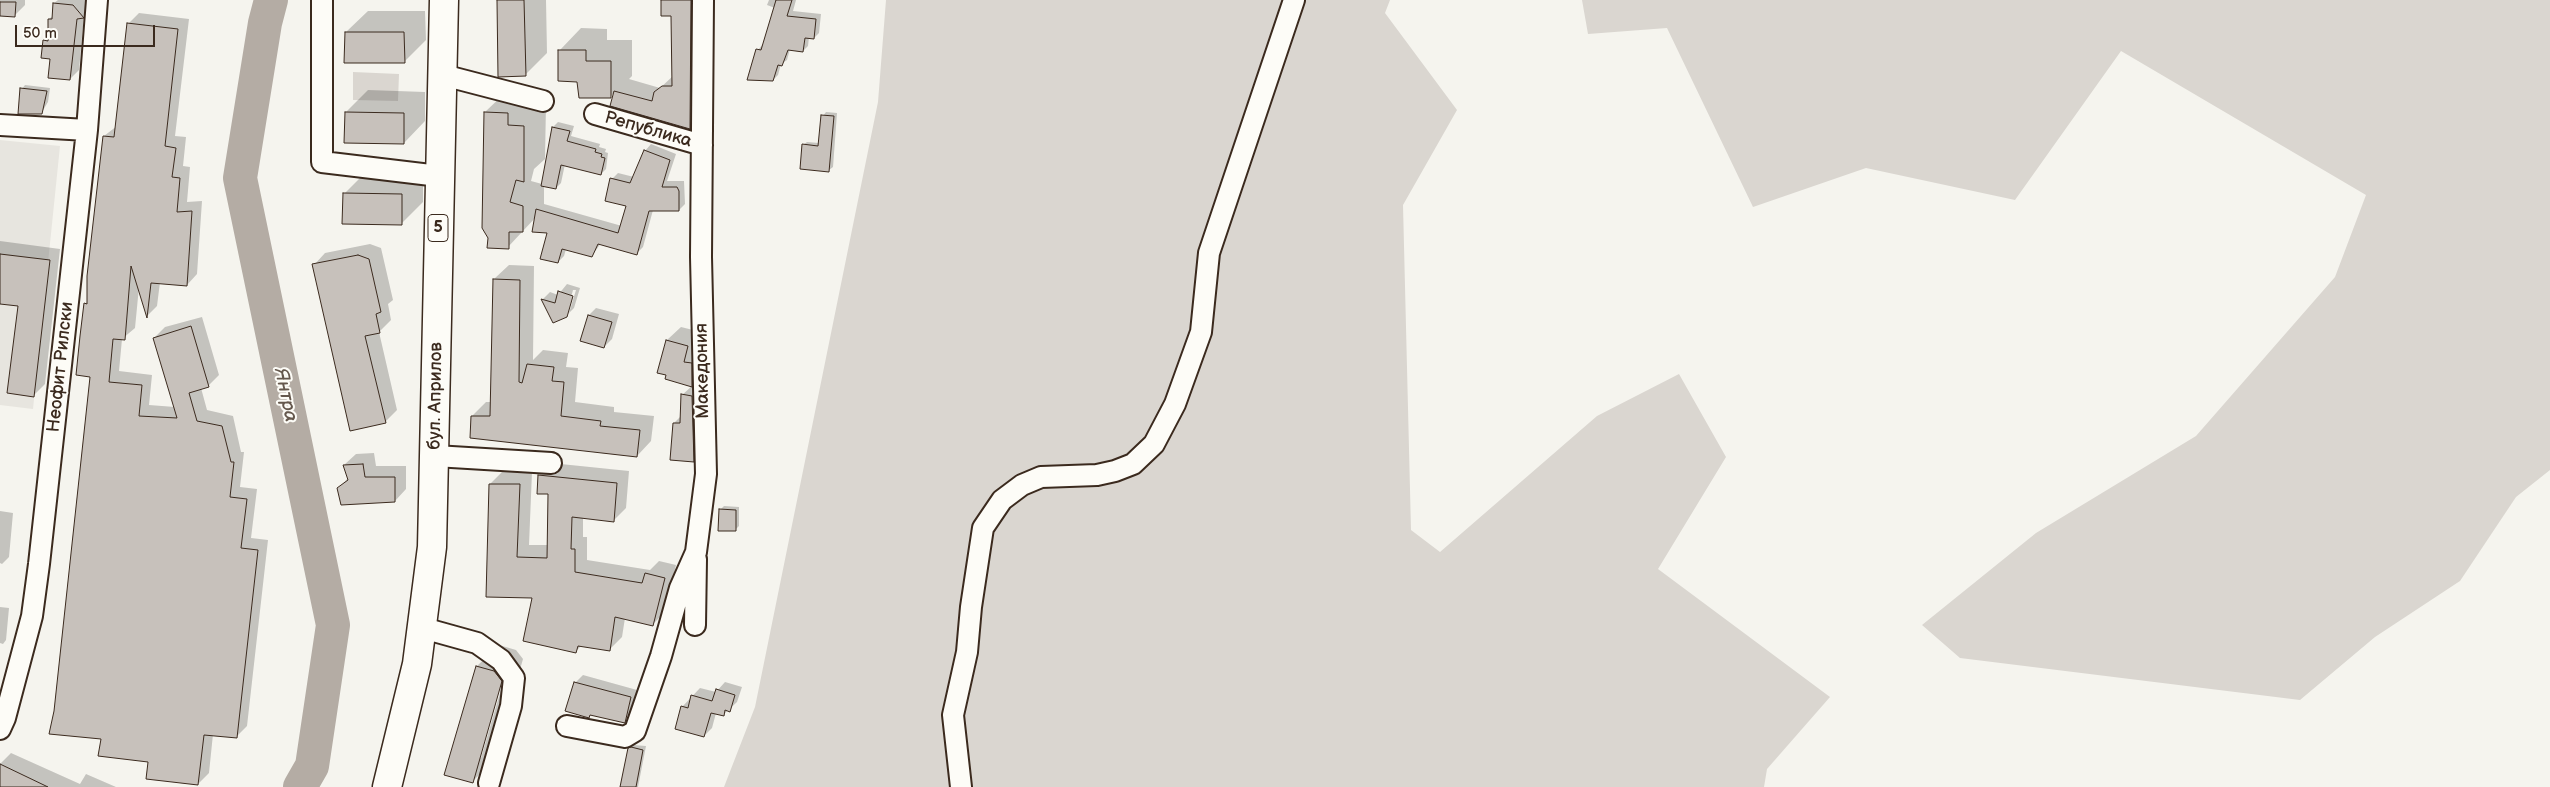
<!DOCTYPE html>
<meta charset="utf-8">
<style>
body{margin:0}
#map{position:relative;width:2550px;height:787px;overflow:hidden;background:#f5f4ee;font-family:"Balsamiq Sans",sans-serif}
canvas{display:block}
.scale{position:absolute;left:15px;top:25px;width:140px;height:22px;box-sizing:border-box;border:2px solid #3b2a1e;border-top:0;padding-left:6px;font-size:15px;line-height:18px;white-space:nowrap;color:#3b2a1e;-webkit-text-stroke:4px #fdfcf7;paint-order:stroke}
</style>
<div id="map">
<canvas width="2550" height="787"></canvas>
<div class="scale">50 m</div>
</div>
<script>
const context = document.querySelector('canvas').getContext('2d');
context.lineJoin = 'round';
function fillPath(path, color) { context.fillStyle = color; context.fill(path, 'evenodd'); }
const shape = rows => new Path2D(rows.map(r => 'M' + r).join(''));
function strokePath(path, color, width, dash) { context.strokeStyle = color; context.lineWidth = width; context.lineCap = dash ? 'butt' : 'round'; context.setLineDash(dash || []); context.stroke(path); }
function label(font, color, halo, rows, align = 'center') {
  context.font = font + ' "Balsamiq Sans",sans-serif'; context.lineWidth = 4; context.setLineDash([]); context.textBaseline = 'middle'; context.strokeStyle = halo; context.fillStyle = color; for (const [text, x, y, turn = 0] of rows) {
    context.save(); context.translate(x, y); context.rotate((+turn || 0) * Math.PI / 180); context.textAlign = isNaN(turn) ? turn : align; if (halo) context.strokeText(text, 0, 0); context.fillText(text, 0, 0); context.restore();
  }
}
fillPath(shape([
 [0,140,60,146,33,409,0,405]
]), '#e7e5df');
fillPath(shape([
 [886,0,1390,0,1385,13,1457,110,1403,205,1411,530,1440,552,1597,416,1679,374,1726,457,1658,569,1830,697,1767,769,1764,787,724,787,755,707,878,102],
 [1582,0,2550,0,2550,470,2516,497,2460,581,2375,637,2300,700,1960,658,1922,625,2036,533,2196,436,2335,277,2366,195,2121,51,2015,200,1866,168,1753,207,1667,28,1588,34],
 [353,72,399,74,398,101,353,100]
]), '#dad6d0');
fillPath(shape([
 [0,0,25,0,25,5,14,16,0,15],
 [58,0,85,0,92,8,84,15,79,70,70,79,52,58,44,41,49,36,49,19,54,15,54,3],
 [498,0,546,0,547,53,525,75],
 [662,0,704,0,702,115,690,127,615,92,610,97,578,80,560,50,581,28,607,29,607,40,632,40,632,76,629,79,660,88,673,76,672,15],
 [769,0,796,0,793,11,821,14,819,33,814,38,809,37,808,46,803,51,790,49,787,60,781,64,778,75,773,80,758,50,763,44,775,8,767,5],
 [368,11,425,11,426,40,404,62,346,32],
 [139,13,189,19,175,136,186,137,183,166,190,167,187,202,202,201,197,274,187,285,160,282,157,306,148,315,139,287,135,328,122,339,119,371,152,375,149,405,175,407,154,338,165,327,202,317,219,375,209,385,201,388,207,410,233,416,241,452,244,452,240,487,257,489,251,538,268,540,247,726,236,737,213,734,209,773,198,784,102,738,55,711,91,376,85,304,88,301,104,136,117,126,128,24],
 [25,85,50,88,48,102,42,112,19,113,22,89],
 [368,90,425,92,425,121,404,143,346,112],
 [507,91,546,104,545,159,534,169,531,181,542,184,553,127,558,122,574,126,571,136,600,144,599,147,606,149,605,152,608,153,606,169,601,174,565,164,561,183,556,188,544,185,544,204,622,226,628,205,612,179,618,173,634,177,645,151,651,144,676,154,667,181,684,181,685,204,679,210,653,210,643,247,636,254,601,243,592,256,566,249,564,256,558,262,548,232,536,217,508,247,485,112],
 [826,112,837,113,833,167,829,170,803,145,807,142,819,143,823,116],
 [366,172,423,173,423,202,401,224,344,194],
 [0,241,60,249,45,384,34,395,19,305,0,303],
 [370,244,381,248,393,300,388,304,391,320,379,332,397,410,385,422,314,265,325,253],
 [509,265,534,266,533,360,543,350,568,353,566,367,578,368,575,402,614,407,614,412,654,416,651,441,637,456,472,416,486,402,492,402,494,279],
 [567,284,580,288,574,308,569,313,576,290,573,290,567,313,569,313,553,322,543,299,550,292,558,295],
 [596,308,619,314,612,339,604,347,589,315],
 [681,327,701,332,705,372,692,385,702,386,703,451,693,461,674,423,681,416,682,395,692,386,667,340],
 [374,453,376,466,406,466,406,489,395,501,339,488,348,478,344,465,356,454],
 [551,463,629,471,626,508,614,520,583,517,583,537,587,537,587,560,650,570,659,561,676,565,665,612,652,625,625,618,622,637,609,650,582,645,576,651,533,597,487,596,490,484,502,472,532,472,529,545,549,545,550,493,539,475],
 [724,506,739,507,739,526,735,530,720,510],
 [0,511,13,513,9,557,2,564,0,563],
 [0,607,9,608,6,640,3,644,0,643],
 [499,645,516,650,523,659,494,760,472,782,445,774,477,666],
 [502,675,505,676,481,758,479,758],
 [583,675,637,690,632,714,625,722,575,683],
 [725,682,742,687,737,702,723,715,716,713,712,728,704,736,682,707,700,688,716,692],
 [633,745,646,746,638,787,621,787,629,748],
 [11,753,80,784,86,774,116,787,0,787,0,764]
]), '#0003');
strokePath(shape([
 [271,0,265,23,240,178,333,625,312,766,300,787]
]), '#b4aca4', 34);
const building = shape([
 [497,0,524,0,526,76,498,77,497,0],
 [661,0,691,0,690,129,610,106,614,91,652,101,654,92,662,86,672,86,671,16,661,16,661,0],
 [776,0,792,0,787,16,816,19,814,39,805,38,803,52,788,50,782,66,778,65,773,81,747,80,756,49,761,50,776,0],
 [0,2,16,2,15,17,0,16,0,2],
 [53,3,73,5,84,18,77,19,70,80,48,78,50,59,41,58,43,40,48,41,48,19,52,19,53,3],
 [127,23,178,29,165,146,176,148,172,177,180,178,177,212,192,211,187,286,151,283,147,318,131,266,125,340,113,339,109,382,142,385,139,416,177,418,153,338,191,326,209,387,189,393,197,421,222,426,231,462,234,462,230,497,247,499,241,548,258,550,237,738,204,735,198,785,146,779,148,762,98,756,101,739,49,734,54,711,90,377,76,375,80,336,84,303,87,304,87,276,103,136,114,137,127,23],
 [345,32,404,32,405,63,344,63,345,32],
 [558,50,586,50,586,61,611,61,611,98,579,98,577,82,558,81,558,50],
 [20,88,47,91,42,114,18,114,20,88],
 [345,112,404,113,404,144,344,143,345,112],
 [484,112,508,113,508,125,524,126,524,182,516,180,510,202,523,206,523,232,509,232,509,249,487,248,488,238,482,228,484,112],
 [821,115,834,116,829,172,800,169,802,144,818,146,821,115],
 [552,127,570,131,567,141,596,149,595,152,602,154,601,157,605,158,601,175,561,165,556,189,541,186,552,127],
 [644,150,670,160,662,187,677,187,679,191,679,211,649,211,637,255,598,244,592,257,562,249,558,263,540,259,547,233,532,232,536,209,618,233,626,206,605,201,610,178,630,183,644,150],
 [343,193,402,194,402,225,342,224,343,193],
 [0,254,50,260,34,397,7,393,18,306,0,304,0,254],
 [358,255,369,259,381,312,376,314,380,333,365,336,386,423,350,431,312,264,358,255],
 [493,279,520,280,519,382,522,383,527,364,554,367,552,381,564,382,561,416,601,421,600,426,640,430,637,457,470,438,471,416,490,416,493,279],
 [558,291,573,296,567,317,553,323,541,299,555,303,558,291],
 [588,315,612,322,604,348,580,341,588,315],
 [666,340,688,346,684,362,692,363,692,387,665,379,666,375,657,373,666,340],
 [681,394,692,396,694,462,670,460,673,423,680,423,681,394],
 [363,464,365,477,395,477,395,502,341,505,337,488,348,480,343,465,363,464],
 [538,475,617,483,614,522,572,517,571,549,575,549,575,572,642,583,645,573,665,578,653,626,615,617,610,651,578,646,576,653,523,641,532,598,486,597,489,484,520,484,517,557,547,558,548,494,537,494,538,475],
 [719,509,736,510,736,531,718,531,719,509],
 [476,666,494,671,502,681,473,783,444,775,476,666],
 [574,682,631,697,625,723,590,715,589,718,565,711,574,682],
 [716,689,735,695,730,712,725,710,724,716,711,713,704,737,675,729,681,706,688,708,691,695,712,701,716,689],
 [631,747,643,750,636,787,620,787,628,748,631,747],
 [0,764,48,787,0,787,0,764]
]);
fillPath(building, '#c7c1bb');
strokePath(building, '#3b2a1e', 1);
const street = shape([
 [322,0,322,162,439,176],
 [443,75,543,101],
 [595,114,702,145],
 [0,125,87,130],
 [435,456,551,463],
 [695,625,696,559],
 [423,628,477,643,501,660,514,678,511,706,489,783],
 [567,726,625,737,635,731,661,656,680,588,696,552,706,474,701,257,703,0],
 [0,729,5,718,32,616,39,564,87,130,97,0],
 [961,787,953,715,967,652,971,607,983,528,1002,500,1022,485,1041,477,1097,475,1115,471,1133,464,1154,444,1175,404,1201,332,1209,253,1294,0]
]);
const primary = shape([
 [387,787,417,664,432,547,444,0]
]);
strokePath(street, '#3b2a1e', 24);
strokePath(primary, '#3b2a1e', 31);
strokePath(street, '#fdfcf7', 20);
strokePath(primary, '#fdfcf7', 28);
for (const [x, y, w] of [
 [438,228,20]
]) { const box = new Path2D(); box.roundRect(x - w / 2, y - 13.5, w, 27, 4); context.fillStyle = '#fdfcf7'; context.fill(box); strokePath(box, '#3b2a1e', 1); }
label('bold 16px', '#3b2a1e', null, [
 ["5",438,228]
]);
label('18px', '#3b2a1e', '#fdfcf7', [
 ["Република",648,130,16],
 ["Неофит Рилски",61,367,-84],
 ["Македония",703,371,-91],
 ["бул. Априлов",436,396,-89]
]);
label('italic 19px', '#65584d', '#fdfcf7', [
 ["Янтра",285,395,78]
]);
</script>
